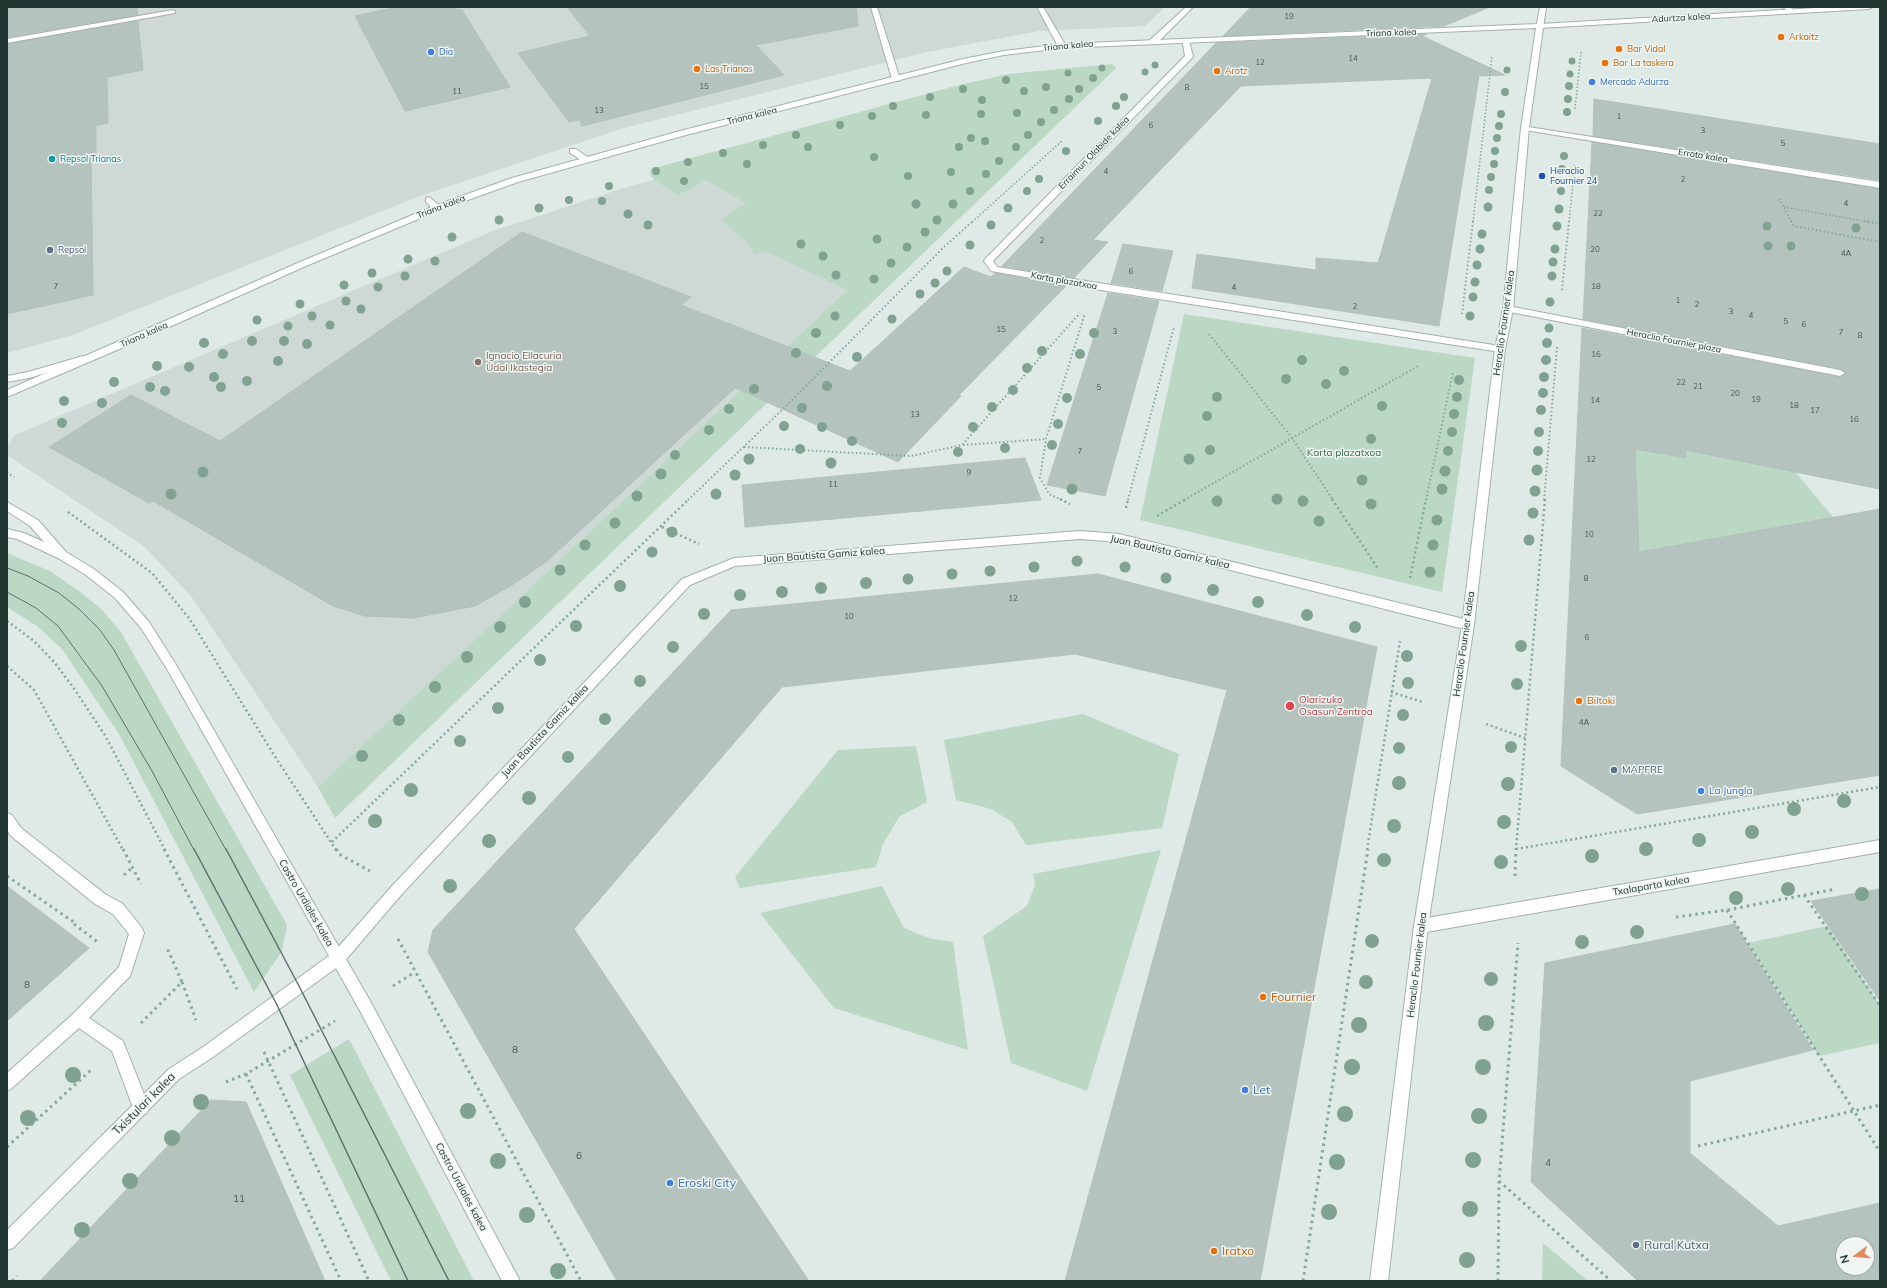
<!DOCTYPE html>
<style>
body{margin:0}
#map{position:relative;width:1887px;height:1288px;overflow:hidden;background:#dfe9e5;font-family:Mulish,sans-serif}
canvas{display:block}
.frame{position:absolute;inset:0;border:8px solid #223732;pointer-events:none}
.north{position:absolute;left:1835px;top:1236px;width:40px;height:40px;box-sizing:border-box;background:#eff6f3;border:1px solid #9daaa6;border-radius:50%;rotate:254deg;font-size:11px;font-weight:700;line-height:16px;text-align:center;color:#223732}
.north::after{content:'';display:block;margin:auto;width:14px;height:18px;background:#e38a63;clip-path:polygon(50% 0,100% 100%,50% 72%,0 100%)}
</style>
<div id="map">
<canvas width="1887" height="1288"></canvas>
<div class="frame"></div>
<div class="north">N</div>
</div>
<script>
const context = document.querySelector('canvas').getContext('2d');
context.lineJoin = 'round';
function fillPath(path, color) { context.fillStyle = color; context.fill(path, 'evenodd'); }
const shape = rows => new Path2D(rows.map(r => 'M' + r).join(''));
function strokePath(path, color, width, dash) { context.strokeStyle = color; context.lineWidth = width; context.lineCap = dash ? 'butt' : 'round'; context.setLineDash(dash || []); context.stroke(path); }
function label(font, color, halo, rows, align = 'center') {
  context.font = font + ' Mulish,sans-serif'; context.lineWidth = 3; context.setLineDash([]); context.textBaseline = 'middle'; context.strokeStyle = halo; context.fillStyle = color; for (const [text, x, y, turn = 0] of rows) {
    context.save(); context.translate(x, y); context.rotate((+turn || 0) * Math.PI / 180); context.textAlign = isNaN(turn) ? turn : align; if (halo) context.strokeText(text, 0, 0); context.fillText(text, 0, 0); context.restore();
  }
}
fillPath(shape([
 [7,7,1165,7,1145,26,1039,31,927,52,624,128,420,196,73,335,7,353],
 [1070,80,318,787,191,596,145,547,7,455,7,448,15,435,493,231,624,188,882,117]
]), '#ced8d4');
fillPath(shape([
 [1112,64,1116,68,335,818,318,787,847,290,766,251,755,255,749,244,721,219,746,203,706,180,678,195,654,180,650,174,651,169,959,85,1008,74],
 [1184,314,1475,358,1442,592,1140,520],
 [1632,438,1662,446,1663,454,1685,458,1685,450,1792,468,1834,518,1628,554,1636,477,1636,466,1632,466],
 [7,553,50,571,79,591,101,609,121,632,287,925,282,951,254,992,119,734,62,649,37,626,7,607],
 [1083,714,1179,754,1162,828,1026,845,1012,822,991,809,956,800,944,740],
 [916,746,927,802,899,817,883,844,876,867,740,888,735,877,838,750],
 [1161,850,1087,1091,1011,1063,983,936,1027,906,1035,885,1033,874],
 [882,886,904,928,928,938,953,942,968,1050,834,1008,760,913],
 [1827,926,1880,1005,1880,1043,1819,1056,1748,943],
 [349,1039,474,1281,391,1281,290,1075],
 [1543,1243,1588,1281,1542,1281]
]), '#bad8c4');
const building = shape([
 [7,7,137,7,138,15,7,37,7,7],
 [397,7,443,7,462,10,510,87,405,111,355,16,397,7],
 [567,7,856,7,858,26,756,45,784,75,582,126,580,120,569,122,518,53,590,36,567,7],
 [1251,7,1490,7,1444,26,1223,36,1251,7],
 [138,21,143,70,107,77,108,123,96,126,96,157,91,159,93,295,7,314,7,44,138,21],
 [1427,34,1422,36,1505,75,1479,76,1439,326,1192,288,1197,254,1316,270,1316,258,1378,263,1432,78,1241,86,1093,240,1108,242,1074,278,1002,266,1216,43,1427,34],
 [1594,99,1880,144,1880,180,1593,136,1594,99],
 [1592,142,1880,189,1880,489,1685,450,1686,458,1635,449,1639,552,1880,509,1880,775,1637,814,1561,766,1582,328,1840,377,1846,374,1840,369,1583,319,1592,142],
 [522,232,691,297,681,305,850,371,964,267,991,277,995,273,1066,286,959,395,961,396,898,462,736,388,736,387,546,562,512,585,475,606,414,618,365,616,333,606,153,501,149,503,49,447,131,395,220,441,522,232],
 [1123,244,1173,251,1162,291,1111,283,1123,244],
 [1108,293,1159,301,1105,496,1047,485,1108,293],
 [1025,458,1041,500,745,527,742,485,1025,458],
 [1098,574,1377,647,1260,1281,1065,1281,1227,690,1075,654,782,687,574,929,809,1281,617,1281,428,952,433,930,731,610,1098,574],
 [7,886,89,948,7,1021,7,886],
 [1880,889,1880,1001,1811,901,1880,889],
 [1735,924,1813,1050,1690,1081,1690,1153,1778,1226,1880,1203,1880,1281,1638,1281,1531,1182,1545,963,1735,924],
 [1843,1244,1867,1244,1867,1268,1843,1268,1843,1244],
 [211,1100,246,1102,325,1281,40,1281,211,1100]
]);
fillPath(building, '#b5c3be');
strokePath(building, '#b3c1bc', 1);
const service = shape([
 [871,7,877,7,900,79,899,81,892,79,871,7],
 [1037,7,1043,7,1066,46,1065,48,1059,48,1037,7],
 [1783,7,1790,7,1795,12,1790,13,1783,7],
 [173,10,175,11,175,13,7,43,7,39,173,10],
 [570,149,576,149,590,159,589,161,583,161,570,153,570,149],
 [429,197,440,206,440,210,434,210,426,202,426,198,429,197],
 [1508,306,1840,370,1845,373,1840,376,1505,311,1503,309,1505,307,1508,306],
 [7,813,12,815,21,828,105,894,123,904,142,928,144,933,130,976,89,1018,123,1041,149,1107,147,1113,141,1115,135,1113,112,1051,79,1028,12,1088,7,1091,7,1073,73,1014,119,967,129,934,113,914,95,904,11,836,7,830,7,813]
]);
const minor = shape([
 [1186,7,1193,7,1156,44,1150,44,1150,40,1186,7],
 [1833,7,1872,7,1869,9,1540,28,1536,26,1540,24,1833,7],
 [1182,39,1189,41,1193,56,1192,58,993,261,997,267,1500,346,1503,347,1505,349,1503,351,1500,352,1094,289,991,271,984,261,985,259,1185,56,1182,39],
 [1522,126,1880,182,1880,188,1525,130,1521,128,1522,126],
 [83,356,88,359,86,361,29,378,7,382,7,376,28,372,83,356],
 [7,502,38,520,66,552,68,555,66,558,58,558,30,526,7,511,7,502],
 [1080,531,1119,534,1468,620,1472,622,1474,625,1472,628,1468,630,1119,542,1080,539,735,566,690,585,402,894,343,963,213,1057,179,1079,13,1248,7,1250,7,1230,169,1069,203,1047,333,953,392,886,682,579,734,558,1080,531],
 [1880,840,1880,852,1421,933,1416,931,1414,926,1416,921,1421,919,1880,840]
]);
const tertiary = shape([
 [7,529,24,533,66,552,94,569,123,592,149,622,175,663,369,999,520,1281,502,1281,359,1009,167,669,141,628,115,598,86,575,58,558,17,539,7,537,7,529]
]);
const secondary = shape([
 [1540,7,1546,7,1529,128,1513,309,1505,349,1474,625,1428,926,1388,1281,1370,1281,1414,926,1462,625,1495,349,1503,309,1521,128,1536,28,1062,48,1004,55,966,63,686,135,518,182,440,210,306,266,131,344,7,397,7,390,300,262,434,206,512,178,680,131,963,59,1004,51,1062,44,1537,24,1540,7]
]);
strokePath(service, '#a3b0ac', 2);
strokePath(minor, '#a3b0ac', 2);
strokePath(tertiary, '#a3b0ac', 2);
strokePath(secondary, '#a0b3ad', 2);
strokePath(shape([
 [1575,109,1581,52],
 [1779,199,1792,222],
 [1784,207,1869,222],
 [972,222,1063,140],
 [1473,222,1492,56],
 [1569,222,1575,164]
]), '#83a99f', 1.5, [1.5, 2]);
strokePath(shape([
 [1791,221,1794,226,1880,242],
 [1864,221,1880,224],
 [1562,290,1569,221],
 [1462,314,1473,221],
 [1209,334,1292,438,1333,500],
 [963,445,1046,439],
 [744,447,911,456,962,445,1080,313],
 [7,472,14,477],
 [688,500,780,412,943,248,973,221],
 [1062,500,1049,494,1040,478,1046,439,1085,313],
 [1128,500,1174,327],
 [1184,500,1418,366],
 [1426,500,1453,372],
 [1544,500,1557,347]
]), '#83a99f', 2, [1.5, 2.5]);
strokePath(shape([
 [1060,499,1070,504],
 [1332,499,1379,570],
 [1126,508,1128,499],
 [68,512,152,573,189,618,276,758,336,850],
 [1157,516,1186,499],
 [662,527,699,544],
 [1410,578,1426,499],
 [7,621,34,641,55,663,75,690,106,737,165,850],
 [7,666,34,690,123,850],
 [1391,692,1423,702],
 [1486,724,1525,738],
 [332,842,689,499],
 [1516,849,1880,787],
 [1367,850,1400,641],
 [1516,850,1545,499]
]), '#83a99f', 2.5, [2, 3]);
strokePath(shape([
 [123,849,141,884],
 [164,849,237,989],
 [336,849,339,854,370,871],
 [124,875,133,867],
 [7,876,75,923],
 [1515,876,1516,849],
 [1804,895,1880,1006],
 [1727,910,1880,1152],
 [1676,917,1727,910,1836,889],
 [74,924,99,943],
 [398,939,581,1281],
 [182,982,196,1020],
 [393,986,415,972],
 [141,1023,182,982,167,948],
 [264,1052,369,1281],
 [246,1074,341,1281],
 [226,1082,246,1074,335,1021],
 [1698,1146,1880,1105],
 [7,1147,91,1070],
 [1499,1181,1611,1281],
 [12,1281,17,1276],
 [1303,1281,1368,849],
 [1498,1281,1499,1181,1518,943]
]), '#83a99f', 3, [2.5, 4]);
fillPath(service, '#fff');
fillPath(minor, '#fff');
fillPath(tertiary, '#fff');
fillPath(secondary, '#fff');
strokePath(shape([
 [7,568,28,576,59,593,79,609,100,630,114,650,226,850],
 [7,592,36,608,58,626,102,686,152,771,194,850]
]), '#5c736e', 1);
strokePath(shape([
 [194,849,276,1003,408,1281],
 [226,849,299,986,449,1281]
]), '#5c736e', 1.5);
context.fillStyle = '#7fa390';
for (const [x, y, r] of [
 [1572,61,3.5],
 [1155,65,3.5],
 [1102,68,3.5],
 [1507,70,3.5],
 [1145,72,3.5],
 [1068,73,3.5],
 [1570,74,3.5],
 [1093,78,4],
 [1006,80,4],
 [1569,86,4],
 [1046,87,4],
 [963,89,4],
 [1079,89,4],
 [1024,91,4],
 [1505,92,4],
 [930,97,4],
 [1124,97,4],
 [1069,99,4],
 [1568,99,4],
 [982,100,4],
 [893,106,4],
 [1116,106,4],
 [1054,110,4],
 [1567,112,4],
 [1017,113,4],
 [981,114,4],
 [1501,114,4],
 [926,115,4],
 [872,116,4],
 [1098,121,4],
 [1041,122,4],
 [840,125,4],
 [1499,126,4],
 [796,135,4],
 [1028,135,4],
 [971,138,4],
 [1497,138,4],
 [985,141,4],
 [763,145,4],
 [808,147,4],
 [959,147,4],
 [1016,147,4],
 [1066,151,4],
 [1495,151,4],
 [723,153,4],
 [1564,156,4],
 [874,157,4],
 [999,161,4],
 [688,162,4],
 [747,164,4],
 [1494,164,4],
 [1562,169,4],
 [656,171,4],
 [951,172,4],
 [986,174,4],
 [908,176,4],
 [1491,177,4],
 [1039,179,4],
 [684,181,4],
 [609,186,4],
 [1489,190,4],
 [970,191,4],
 [1027,191,4],
 [1561,191,4],
 [569,200,4],
 [602,201,4],
 [916,204,4.5],
 [953,204,4.5],
 [1488,207,4.5],
 [539,208,4.5],
 [1008,208,4.5],
 [1559,209,4.5],
 [628,214,4.5],
 [499,220,4.5],
 [937,220,4.5],
 [648,225,4.5],
 [991,225,4.5],
 [1557,226,4.5],
 [1767,226,4.5],
 [1856,228,4.5],
 [925,232,4.5],
 [1482,234,4.5],
 [452,237,4.5],
 [877,239,4.5],
 [801,244,4.5],
 [970,245,4.5],
 [1768,246,4.5],
 [1791,246,4.5],
 [907,247,4.5],
 [1480,249,4.5],
 [1555,249,4.5],
 [823,256,4.5],
 [408,259,4.5],
 [435,261,4.5],
 [1553,262,4.5],
 [891,263,4.5],
 [1477,265,4.5],
 [947,271,4.5],
 [372,273,4.5],
 [836,275,4.5],
 [405,276,4.5],
 [1552,276,4.5],
 [874,279,4.5],
 [1475,282,4.5],
 [935,283,4.5],
 [344,285,4.5],
 [378,287,4.5],
 [920,294,4.5],
 [1473,297,4.5],
 [346,301,4.5],
 [1550,302,4.5],
 [300,304,4.5],
 [361,309,4.5],
 [312,316,4.5],
 [835,316,4.5],
 [1470,316,4.5],
 [892,319,4.5],
 [257,320,4.5],
 [330,325,4.5],
 [288,326,4.5],
 [1549,328,4.5],
 [816,333,5],
 [1094,333,5],
 [252,341,5],
 [284,341,5],
 [204,343,5],
 [1547,343,5],
 [307,344,5],
 [1042,351,5],
 [796,353,5],
 [223,354,5],
 [1080,354,5],
 [857,357,5],
 [1302,360,5],
 [1546,360,5],
 [278,361,5],
 [157,366,5],
 [189,367,5],
 [1027,368,5],
 [1344,371,5],
 [214,377,5],
 [1544,377,5],
 [1286,379,5],
 [1459,380,5],
 [247,381,5],
 [114,382,5],
 [1326,384,5],
 [827,386,5],
 [150,387,5],
 [221,387,5],
 [754,389,5],
 [1013,390,5],
 [165,391,5],
 [1543,393,5],
 [1217,397,5],
 [1457,397,5],
 [1067,398,5],
 [64,401,5],
 [102,403,5],
 [1382,406,5],
 [992,407,5],
 [802,408,5],
 [729,409,5],
 [1541,410,5],
 [1454,414,5],
 [1207,416,5],
 [62,423,5],
 [1058,424,5],
 [784,426,5],
 [822,427,5],
 [973,427,5],
 [709,430,5],
 [1452,432,5],
 [1539,432,5],
 [1371,439,5],
 [852,441,5],
 [1052,445,5],
 [1005,448,5],
 [800,449,5],
 [1210,450,5],
 [1448,451,5],
 [1538,451,5],
 [958,452,5],
 [675,455,5],
 [749,459,5.5],
 [1189,459,5.5],
 [831,463,5.5],
 [1537,470,5.5],
 [1445,471,5.5],
 [203,472,5.5],
 [661,474,5.5],
 [735,475,5.5],
 [1362,480,5.5],
 [1072,489,5.5],
 [1442,489,5.5],
 [1535,491,5.5],
 [171,494,5.5],
 [716,494,5.5],
 [637,496,5.5],
 [1277,499,5.5],
 [1217,501,5.5],
 [1303,501,5.5],
 [1371,504,5.5],
 [1533,513,5.5],
 [1437,520,5.5],
 [1319,521,5.5],
 [615,523,5.5],
 [672,532,5.5],
 [1529,540,5.5],
 [585,545,5.5],
 [1433,545,5.5],
 [652,552,5.5],
 [1077,561,5.5],
 [1034,567,5.5],
 [1125,567,5.5],
 [560,570,5.5],
 [990,571,5.5],
 [1430,572,5.5],
 [952,574,5.5],
 [1166,578,5.5],
 [908,579,5.5],
 [866,583,6],
 [620,586,6],
 [821,588,6],
 [1213,590,6],
 [782,592,6],
 [740,595,6],
 [525,602,6],
 [1258,602,6],
 [704,614,6],
 [1307,615,6],
 [576,626,6],
 [500,627,6],
 [1355,627,6],
 [1521,646,6],
 [673,647,6],
 [1407,656,6],
 [467,657,6],
 [540,660,6],
 [640,681,6],
 [1408,683,6],
 [1517,684,6],
 [435,687,6],
 [498,708,6],
 [1403,715,6],
 [605,719,6],
 [399,720,6],
 [460,741,6],
 [1511,747,6],
 [1399,748,6],
 [362,756,6],
 [568,757,6],
 [1399,783,7],
 [1508,784,7],
 [411,790,7],
 [529,798,7],
 [1844,801,7],
 [1794,809,7],
 [375,821,7],
 [1504,822,7],
 [1394,826,7],
 [1752,832,7],
 [1699,840,7],
 [489,841,7],
 [1646,849,7],
 [1592,856,7],
 [1384,860,7],
 [1501,862,7],
 [450,886,7],
 [1788,889,7],
 [1862,894,7],
 [1736,898,7],
 [1637,932,7],
 [1372,941,7],
 [1582,942,7],
 [1491,979,7],
 [1366,982,7],
 [1486,1023,8],
 [1359,1025,8],
 [1352,1067,8],
 [1483,1067,8],
 [73,1075,8],
 [201,1102,8],
 [468,1111,8],
 [1345,1114,8],
 [1479,1116,8],
 [28,1118,8],
 [172,1138,8],
 [1473,1160,8],
 [498,1161,8],
 [1337,1162,8],
 [130,1181,8],
 [1470,1209,8],
 [1329,1212,8],
 [527,1215,8],
 [82,1230,8],
 [1467,1260,8],
 [558,1271,8]
]) { context.beginPath(); context.arc(x, y, r, 0, 2 * Math.PI); context.fill(); }
for (const [x, y, r, color] of [
 [1781,37,4,"#e8710a"],
 [1619,49,4,"#e8710a"],
 [431,52,4,"#3f7fe0"],
 [1605,63,4,"#e8710a"],
 [697,69,4,"#e8710a"],
 [1217,71,4,"#e8710a"],
 [1592,82,4,"#3f7fe0"],
 [52,159,4,"#0f9aa8"],
 [1542,176,4,"#1a4fb4"],
 [50,250,4,"#5c6f8a"],
 [478,362,4,"#8d6e63"],
 [1579,701,4,"#e8710a"],
 [1290,706,5,"#e0444e"],
 [1614,770,4,"#5c6f8a"],
 [1701,791,4,"#3f7fe0"],
 [1263,997,4,"#e8710a"],
 [1245,1090,4,"#3f7fe0"],
 [670,1183,4,"#3f7fe0"],
 [1636,1245,4,"#5c6f8a"],
 [1214,1251,4,"#e8710a"]
]) { const dot = new Path2D(); dot.arc(x, y, r, 0, 2 * Math.PI); context.fillStyle = color; context.fill(dot); strokePath(dot, '#eff6f3', 1.5); }
label('8px', '#475a55', null, [
 ["19",1289,17],
 ["14",1353,59],
 ["12",1260,63],
 ["15",704,87],
 ["8",1187,88],
 ["11",457,92],
 ["13",599,111],
 ["1",1619,117],
 ["6",1151,126],
 ["3",1703,131],
 ["5",1783,144],
 ["4",1106,172],
 ["2",1683,180],
 ["4",1846,204],
 ["22",1598,214],
 ["2",1042,241],
 ["20",1595,250],
 ["4A",1846,254],
 ["6",1131,272],
 ["7",56,287],
 ["18",1596,287],
 ["4",1234,288],
 ["1",1678,301],
 ["2",1697,305],
 ["2",1355,307],
 ["3",1731,312],
 ["4",1751,316],
 ["5",1786,322],
 ["6",1804,325],
 ["15",1001,330],
 ["3",1115,332],
 ["7",1841,333],
 ["8",1860,336],
 ["16",1596,355],
 ["22",1681,383],
 ["21",1698,387],
 ["5",1099,388],
 ["20",1735,394],
 ["19",1756,400],
 ["14",1595,401],
 ["18",1794,406],
 ["17",1815,411],
 ["13",915,415],
 ["16",1854,420],
 ["7",1080,452],
 ["12",1591,460],
 ["9",969,473],
 ["11",833,485],
 ["10",1589,535],
 ["8",1586,579],
 ["12",1013,599],
 ["10",849,617],
 ["6",1587,638],
 ["4A",1584,723]
]);
label('9px', '#223732', '#eff6f3', [
 ["Adurtza kalea",1681,18,-3],
 ["Triana kalea",1391,33,-2],
 ["Triana kalea",1068,46,-5],
 ["Triana kalea",752,116,-14],
 ["Erraimun Olabide kalea",1094,153,-46],
 ["Errota kalea",1703,156,9],
 ["Triana kalea",441,207,-21],
 ["Karta plazatxoa",1064,281,10],
 ["Triana kalea",144,335,-24],
 ["Heraclio Fournier plaza",1674,341,11]
]);
label('9px', '#c56008', '#eff6f3', [
 ["Arkaitz",1789,37],
 ["Bar Vidal",1627,49],
 ["Bar La taskera",1613,63],
 ["Las Trianas",705,69],
 ["Arotz",1225,71]
], 'left');
label('9px', '#366cbe', '#eff6f3', [
 ["Dia",439,52],
 ["Mercado Adurza",1600,82]
], 'left');
label('9px', '#0d838f', '#eff6f3', [
 ["Repsol Trianas",60,159]
], 'left');
label('9px', '#164399', '#eff6f3', [
 ["Heraclio",1550,171],
 ["Fournier 24",1550,181]
], 'left');
label('9px', '#4e5e75', '#eff6f3', [
 ["Repsol",58,250]
], 'left');
label('10px', '#223732', '#eff6f3', [
 ["Heraclio Fournier kalea",1504,323,-82],
 ["Juan Bautista Gamiz kalea",1170,552,13],
 ["Juan Bautista Gamiz kalea",824,555,-4],
 ["Heraclio Fournier kalea",1464,644,-82],
 ["Juan Bautista Gamiz kalea",545,731,-47],
 ["Txalaparta kalea",1651,886,-10],
 ["Castro Urdiales kalea",306,903,60],
 ["Heraclio Fournier kalea",1417,965,-83],
 ["Castro Urdiales kalea",461,1187,62]
]);
label('10px', '#785e54', '#eff6f3', [
 ["Ignacio Ellacuria",486,356],
 ["Udal Ikastegia",486,368]
], 'left');
label('10px', '#31694a', '#eff6f3', [
 ["Karta plazatxoa",1344,453]
]);
label('10px', '#be3a42', '#eff6f3', [
 ["Olarizuko",1299,700],
 ["Osasun Zentroa",1299,712]
], 'left');
label('10px', '#c56008', '#eff6f3', [
 ["Biltoki",1587,701]
], 'left');
label('10px', '#4e5e75', '#eff6f3', [
 ["MAPFRE",1622,770]
], 'left');
label('10px', '#366cbe', '#eff6f3', [
 ["La Jungla",1709,791]
], 'left');
label('10px', '#475a55', null, [
 ["8",27,985],
 ["8",515,1050],
 ["6",579,1156],
 ["4",1548,1163],
 ["11",239,1199]
]);
label('12px', '#c56008', '#eff6f3', [
 ["Fournier",1271,997],
 ["Iratxo",1222,1251]
], 'left');
label('12px', '#366cbe', '#eff6f3', [
 ["Let",1253,1090],
 ["Eroski City",678,1183]
], 'left');
label('12px', '#223732', '#eff6f3', [
 ["Txistulari kalea",144,1104,-45]
]);
label('12px', '#4e5e75', '#eff6f3', [
 ["Rural Kutxa",1644,1245]
], 'left');
</script>
